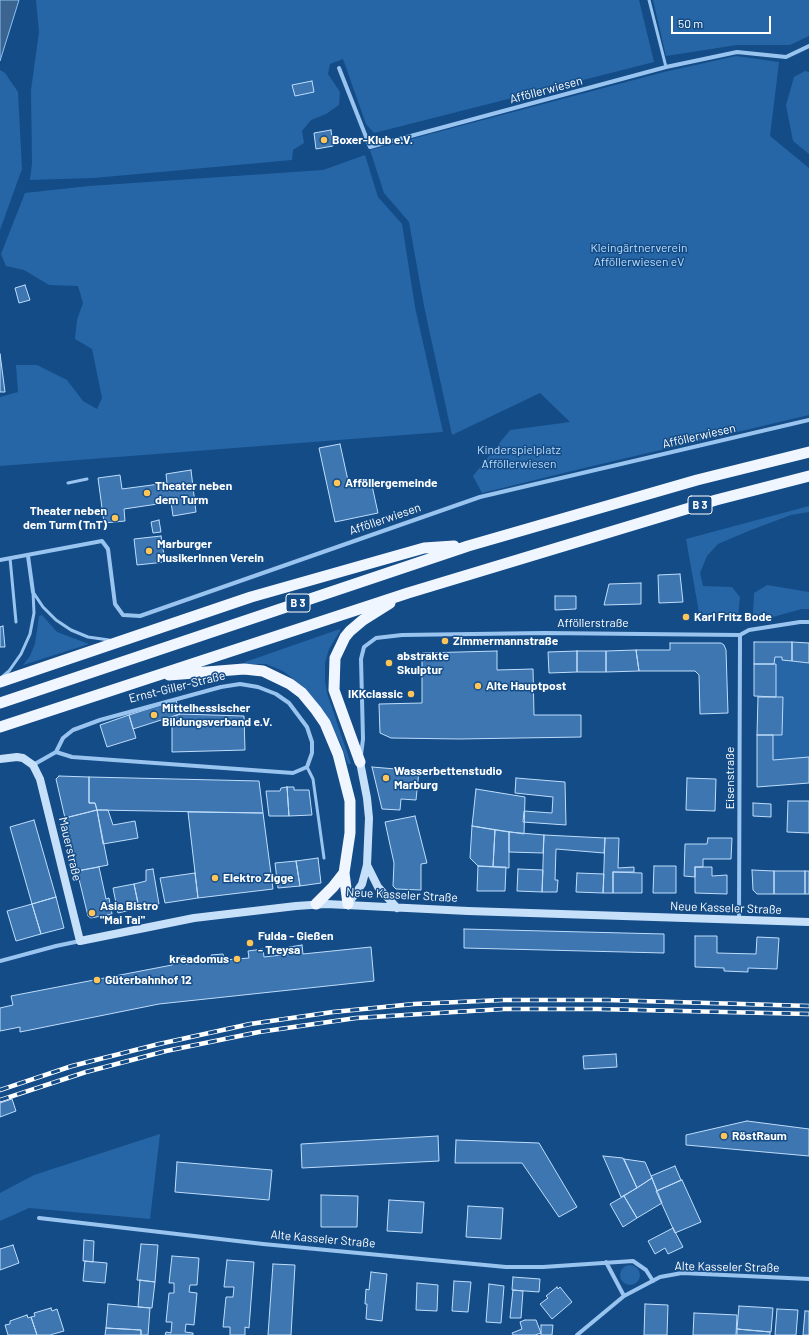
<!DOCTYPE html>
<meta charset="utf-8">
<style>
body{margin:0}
#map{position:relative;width:809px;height:1335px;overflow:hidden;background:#144c87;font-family:Barlow,sans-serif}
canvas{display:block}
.scale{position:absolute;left:671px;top:16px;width:100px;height:18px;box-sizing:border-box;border:2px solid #fff;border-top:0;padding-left:5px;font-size:12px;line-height:14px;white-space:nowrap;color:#fff;-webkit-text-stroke:3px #144c87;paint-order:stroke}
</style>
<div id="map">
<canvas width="809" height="1335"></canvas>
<div class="scale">50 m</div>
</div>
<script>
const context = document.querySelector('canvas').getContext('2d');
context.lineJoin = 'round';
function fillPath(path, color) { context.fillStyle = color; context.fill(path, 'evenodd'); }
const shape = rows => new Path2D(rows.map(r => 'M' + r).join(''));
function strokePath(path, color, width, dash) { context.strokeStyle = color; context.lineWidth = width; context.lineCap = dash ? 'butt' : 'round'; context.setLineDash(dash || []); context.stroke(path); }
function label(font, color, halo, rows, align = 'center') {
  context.font = font + ' Barlow,sans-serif'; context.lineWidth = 3; context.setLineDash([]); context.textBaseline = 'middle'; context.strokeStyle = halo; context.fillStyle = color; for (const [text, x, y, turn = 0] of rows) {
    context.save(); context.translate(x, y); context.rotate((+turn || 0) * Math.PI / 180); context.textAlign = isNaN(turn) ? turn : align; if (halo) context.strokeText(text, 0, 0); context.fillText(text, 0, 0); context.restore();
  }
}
fillPath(shape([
 [36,0,639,0,654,62,374,133,366,124,343,59,330,64,328,74,340,92,339,105,326,114,311,120,302,131,304,143,293,150,292,160,94,178,30,180,32,164,31,90,39,32],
 [653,0,809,0,809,36,790,45,737,45,666,56],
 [736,56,779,62,770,136,809,168,809,415,584,468,482,493,473,476,510,430,570,422,540,393,452,435,424,306,409,222,384,193,370,150,664,72],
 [0,70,5,73,18,92,22,169,0,230],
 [805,71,809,72,809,154,793,141,786,105,794,77],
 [365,155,378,197,402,224,415,307,443,432,0,466,0,397,18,392,16,365,37,365,67,380,83,401,97,409,102,398,92,349,75,339,77,320,83,303,78,286,49,285,24,270,6,266,1,254,25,193,89,186,323,170],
 [809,506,809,512,791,515,751,530,718,544,707,556,700,573,703,586,732,587,740,597,738,616,700,618,686,539],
 [767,585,809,592,809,609,802,609,769,618,753,614,754,593],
 [42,615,57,632,89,644,23,665,30,656,35,644,39,616],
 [340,629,340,631,329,649,325,663,325,681,327,693,351,764,348,764,340,742,324,711,305,688,283,671,266,664,246,664,245,662],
 [775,657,782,657,782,660,809,663,809,757,773,760,773,735,782,735,783,697,776,697],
 [160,1134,150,1219,29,1208,0,1221,0,1193,34,1175],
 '620 1275a10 10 0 1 1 20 0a10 10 0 1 1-20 0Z'
]), '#2666a6');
const water = shape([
 [0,0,19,0,0,61,0,0]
]);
fillPath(water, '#3b6490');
strokePath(water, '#8bc0f2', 1);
const building = shape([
 [312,81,314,92,295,96,292,85,312,81],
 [331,130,333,146,316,149,314,133,331,130],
 [25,285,30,300,19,303,15,288,25,285],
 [0,354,5,392,0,392,0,354],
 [340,444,349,485,371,481,378,513,335,522,319,448,340,444],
 [191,470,196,512,173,516,171,502,124,509,125,521,104,523,98,478,120,475,122,489,167,483,166,474,191,470],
 [159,520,161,532,153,533,151,522,159,520],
 [161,536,165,562,137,565,134,539,161,536],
 [680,574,683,602,659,603,658,575,680,574],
 [641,583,641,604,604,605,609,584,641,583],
 [555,596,576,596,576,609,555,610,555,596],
 [3,626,5,647,0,647,0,627,3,626],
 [754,642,792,642,792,661,782,660,782,657,775,657,774,664,754,664,754,642],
 [792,642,809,643,809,663,792,661,792,642],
 [670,643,721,643,724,645,726,650,728,713,700,714,699,675,695,671,639,671,636,650,670,650,670,643],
 [636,650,639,671,606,672,606,651,636,650],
 [497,651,497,670,533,669,534,715,581,715,581,737,459,739,391,738,380,733,379,704,422,703,422,653,497,651],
 [577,651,606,651,606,672,577,672,577,651],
 [577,651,577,672,549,673,548,652,577,651],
 [754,664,776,664,776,697,754,696,754,664],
 [758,697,783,697,782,735,757,735,758,697],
 [176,700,180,714,133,729,129,715,176,700],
 [180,714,244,716,245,750,172,752,172,717,180,714],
 [129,715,136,738,107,747,100,725,129,715],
 [757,735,773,735,773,760,809,757,809,783,757,787,757,735],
 [372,767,419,771,416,800,401,799,400,810,382,809,372,767],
 [59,776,89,777,89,803,95,803,97,810,65,818,56,779,59,776],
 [89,777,259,781,263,813,97,810,95,803,89,803,89,777],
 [516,778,565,782,566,825,523,822,524,811,552,813,553,797,515,793,516,778],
 [687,778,716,779,715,811,686,810,687,778],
 [287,787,294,787,294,790,309,790,312,815,289,816,287,787],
 [287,787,289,816,269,816,266,791,280,791,281,788,287,787],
 [476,789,525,797,524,834,472,826,476,789],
 [788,801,809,801,809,833,787,832,788,801],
 [753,803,771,804,771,817,753,816,753,803],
 [97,810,108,865,77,871,65,818,97,810],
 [97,810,108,810,113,825,135,821,138,838,103,844,97,810],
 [188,812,263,813,273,889,198,898,188,812],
 [415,816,427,863,421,864,421,890,396,889,393,886,394,863,385,822,415,816],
 [34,820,56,897,32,904,10,827,34,820],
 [472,826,495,830,493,867,478,866,470,858,472,826],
 [495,830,509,832,509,868,493,867,495,830],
 [509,832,544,835,543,853,509,852,509,832],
 [544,835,605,838,604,853,556,849,555,880,558,880,557,892,542,892,544,835],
 [605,838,619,838,618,868,634,867,634,872,613,872,613,893,603,893,605,838],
 [708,838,732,838,731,859,703,859,703,867,695,867,695,877,684,876,685,844,707,844,708,838],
 [318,858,321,883,300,886,296,861,318,858],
 [296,861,300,886,278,888,275,863,296,861],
 [478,866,506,867,505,891,477,891,478,866],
 [654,866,676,866,676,893,653,893,654,866],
 [99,867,106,899,109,898,112,914,91,918,88,916,77,871,99,867],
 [695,867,712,867,712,876,727,875,727,894,695,893,695,867],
 [153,869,159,904,139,908,134,884,146,881,146,870,153,869],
 [518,869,543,870,542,892,517,891,518,869],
 [752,870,774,871,774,894,757,894,753,890,752,870],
 [774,871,805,871,805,894,774,894,774,871],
 [805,871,809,871,809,894,805,894,805,871],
 [613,872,642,873,642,893,613,893,613,872],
 [195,873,198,898,165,903,160,878,195,873],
 [577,873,604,874,603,893,576,892,577,873],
 [134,884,139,908,118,913,113,888,134,884],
 [56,897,64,928,41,934,32,904,56,897],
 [32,904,41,934,16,941,7,911,32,904],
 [464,929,664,934,664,953,464,948,464,929],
 [695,936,717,936,717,953,756,954,757,937,779,938,777,969,748,968,748,972,724,971,724,968,695,967,695,936],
 [302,945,303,954,371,947,374,981,159,1004,20,1032,20,1027,0,1031,0,1008,13,1005,11,996,172,965,171,957,185,956,186,964,211,961,211,955,223,954,224,960,249,958,248,951,263,949,264,957,290,954,289,947,302,945],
 [616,1054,617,1067,584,1069,583,1056,616,1054],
 [12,1099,16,1111,0,1117,0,1103,12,1099],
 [747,1121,809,1129,809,1156,686,1145,686,1135,747,1121],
 [438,1136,439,1161,302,1168,301,1144,438,1136],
 [456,1140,539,1143,577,1207,559,1217,522,1163,455,1163,456,1140],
 [603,1156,623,1158,637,1188,621,1197,603,1156],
 [624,1159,645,1162,652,1178,637,1188,624,1159],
 [177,1162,272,1170,269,1200,175,1192,177,1162],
 [675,1166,681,1180,657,1191,651,1176,675,1166],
 [652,1178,662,1203,637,1218,624,1196,652,1178],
 [682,1180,701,1222,675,1233,656,1191,682,1180],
 [321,1195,358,1196,357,1227,321,1227,321,1195],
 [624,1196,637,1218,623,1227,610,1204,624,1196],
 [389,1200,424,1202,422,1233,387,1231,389,1200],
 [468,1206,503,1208,501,1239,466,1237,468,1206],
 [673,1228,683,1247,668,1254,665,1248,655,1254,648,1241,673,1228],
 [84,1240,94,1241,93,1262,83,1261,84,1240],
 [141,1244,158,1245,155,1282,137,1280,141,1244],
 [13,1245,19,1263,0,1270,0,1249,13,1245],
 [172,1256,199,1258,197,1285,190,1285,189,1292,197,1293,194,1325,186,1324,185,1332,193,1333,193,1335,165,1335,166,1332,171,1333,172,1322,166,1322,169,1293,174,1293,174,1283,169,1283,172,1256],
 [227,1260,254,1262,249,1328,245,1327,245,1335,230,1335,230,1327,223,1327,226,1297,233,1297,234,1287,224,1287,227,1260],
 [85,1261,107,1263,105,1283,83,1281,85,1261],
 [273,1264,295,1265,291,1335,268,1335,273,1264],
 [371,1272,387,1274,382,1321,366,1319,367,1304,365,1304,366,1289,369,1290,371,1272],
 [513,1277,540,1279,539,1292,512,1290,513,1277],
 [140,1280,155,1282,152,1308,138,1307,140,1280],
 [454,1281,471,1282,468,1312,452,1311,454,1281],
 [417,1283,438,1285,437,1311,416,1310,417,1283],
 [489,1284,504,1286,501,1323,486,1322,489,1284],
 [557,1287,558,1289,560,1287,572,1302,552,1319,540,1304,548,1298,546,1296,557,1287],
 [513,1290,523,1291,521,1318,510,1318,513,1290],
 [108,1304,150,1308,148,1335,141,1335,141,1330,106,1328,108,1304],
 [645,1304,668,1305,667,1335,644,1335,645,1304],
 [739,1306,773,1308,771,1332,737,1329,739,1306],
 [51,1308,52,1311,57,1309,64,1331,50,1335,37,1335,31,1317,35,1316,34,1313,51,1308],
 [777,1309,798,1310,796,1335,775,1335,777,1309],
 [805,1311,809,1311,809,1335,803,1335,805,1311],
 [694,1313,737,1315,736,1335,693,1335,694,1313],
 [27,1315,28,1318,31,1317,37,1335,8,1335,5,1325,10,1324,10,1321,27,1315],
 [525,1320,536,1320,541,1333,535,1335,513,1335,512,1333,522,1329,520,1322,525,1320],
 [541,1325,553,1325,552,1335,541,1335,541,1325],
 [106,1328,141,1330,141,1335,105,1335,106,1328],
 [737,1329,770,1332,770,1335,737,1335,737,1329]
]);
fillPath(building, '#3d76b1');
strokePath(building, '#bfddfb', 1);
strokePath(shape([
 [649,0,666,67],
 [68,483,87,479],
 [10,558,16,622],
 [33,592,43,607,56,620,71,630,88,637,109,640],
 [2,677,9,671,21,654,30,634,34,613,33,592],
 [307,767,313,779,324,858]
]), '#99c4ef', 3);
strokePath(shape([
 [339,68,370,147,666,67,737,52,786,57,809,46],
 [28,556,33,592],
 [0,560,102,541,108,549,115,604,123,615,140,616,480,497,809,420],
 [361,755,363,739,361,659,364,647,376,638,402,635,544,633,740,635,749,630,800,622,809,622],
 [33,765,56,752,63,738,73,730,100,720,221,687,240,684,258,687,276,694,289,703,307,727,312,742,312,753,307,767,293,773,72,757,56,752],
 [739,920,740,635],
 [0,961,56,946,80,941],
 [39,1218,263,1244,506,1267,543,1267,633,1261,646,1270,653,1281],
 [606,1262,624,1296],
 [577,1335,624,1296,660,1277,682,1273,809,1279]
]), '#99c4ef', 4);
strokePath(shape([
 [0,759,17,757,23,758,33,765,40,779,80,941,194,918,296,906,326,904,468,911,809,922],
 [367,865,378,887,397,908],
 [348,904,362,884,367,865,369,818,367,798,360,762]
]), '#c7e0fa', 8);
strokePath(shape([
 [169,675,244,669,263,671,290,684,302,693,316,710,325,723,338,754,350,801,350,833,344,873,348,904],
 [0,682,251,597,424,548,454,546],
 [0,703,468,546,697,480,809,452],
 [0,727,408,593,716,500,809,476],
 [360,762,334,690,335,658,345,637,350,631,363,620,390,603],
 [316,904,333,887,344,873]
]), '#f0f6ff', 11);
const rail = shape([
 [0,1090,72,1066,159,1044,250,1024,333,1012,414,1004,503,1000,607,1000,809,1006],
 [0,1100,86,1072,166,1051,259,1032,356,1018,504,1009,597,1009,809,1014]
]);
strokePath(rail, '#fff', 4.5);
strokePath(rail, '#144c87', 3, [9]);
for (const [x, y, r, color] of [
 [324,140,4,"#ffc657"],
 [337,483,4,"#ffc657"],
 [147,493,4,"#ffc657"],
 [115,518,4,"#ffc657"],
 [149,551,4,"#ffc657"],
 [686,617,4,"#ffc657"],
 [445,641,4,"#ffc657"],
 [389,663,4,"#ffc657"],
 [478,686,4,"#ffc657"],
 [411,694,4,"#ffc657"],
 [154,715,4,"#ffc657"],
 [386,778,4,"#ffc657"],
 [215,878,4,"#ffc657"],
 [92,913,4,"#ffc657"],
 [250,943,4,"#ffc657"],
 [237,959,4,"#ffc657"],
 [97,980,4,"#ffc657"],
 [724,1136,4,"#ffc657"]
]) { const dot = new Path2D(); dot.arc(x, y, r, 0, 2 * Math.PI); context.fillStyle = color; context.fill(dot); strokePath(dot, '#144c87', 1.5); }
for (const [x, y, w] of [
 [700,505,24],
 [298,603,24]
]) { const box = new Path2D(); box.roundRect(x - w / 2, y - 9, w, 18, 3); context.fillStyle = '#144c87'; context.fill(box); strokePath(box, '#fff', 1); }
label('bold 11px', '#fff', null, [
 ["B 3",700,505],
 ["B 3",298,603]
]);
label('12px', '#fff', '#144c87', [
 ["Afföllerwiesen",546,90,-15],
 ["Afföllerwiesen",699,436,-13],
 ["Afföllerwiesen",385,519,-19],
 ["Afföllerstraße",593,623],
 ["Ernst-Giller-Straße",177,687,-14],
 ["Eisenstraße",730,778,-90],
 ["Mauerstraße",70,849,77],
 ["Neue Kasseler Straße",402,895,3],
 ["Neue Kasseler Straße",726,908,2],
 ["Alte Kasseler Straße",323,1239,5],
 ["Alte Kasseler Straße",727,1267,1]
]);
label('bold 12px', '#fff', '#144c87', [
 ["Boxer-Klub e.V.",332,140],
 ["Afföllergemeinde",345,483],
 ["Theater neben",155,486],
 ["dem Turm",155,500],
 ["Theater neben",107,511,"right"],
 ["dem Turm (TnT)",107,525,"right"],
 ["Marburger",157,544],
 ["MusikerInnen Verein",157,558],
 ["Karl Fritz Bode",694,617],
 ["Zimmermannstraße",453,641],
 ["abstrakte",397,656],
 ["Skulptur",397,670],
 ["Alte Hauptpost",486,686],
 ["IKKclassic",403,694,"right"],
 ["Mittelhessischer",162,708],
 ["Bildungsverband e.V.",162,722],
 ["Wasserbettenstudio",394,771],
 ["Marburg",394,785],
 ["Elektro Zigge",223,878],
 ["Asia Bistro",100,906],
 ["\"Mai Tai\"",100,920],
 ["Fulda - Gießen",258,936],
 ["- Treysa",258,950],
 ["kreadomus",229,959,"right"],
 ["Güterbahnhof 12",105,980],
 ["RöstRaum",732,1136]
], 'left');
label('12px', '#bfddfb', '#144c87', [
 ["Kleingärtnerverein",639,248],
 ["Afföllerwiesen eV",639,262],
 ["Kinderspielplatz",519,450],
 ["Afföllerwiesen",519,464]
]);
</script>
